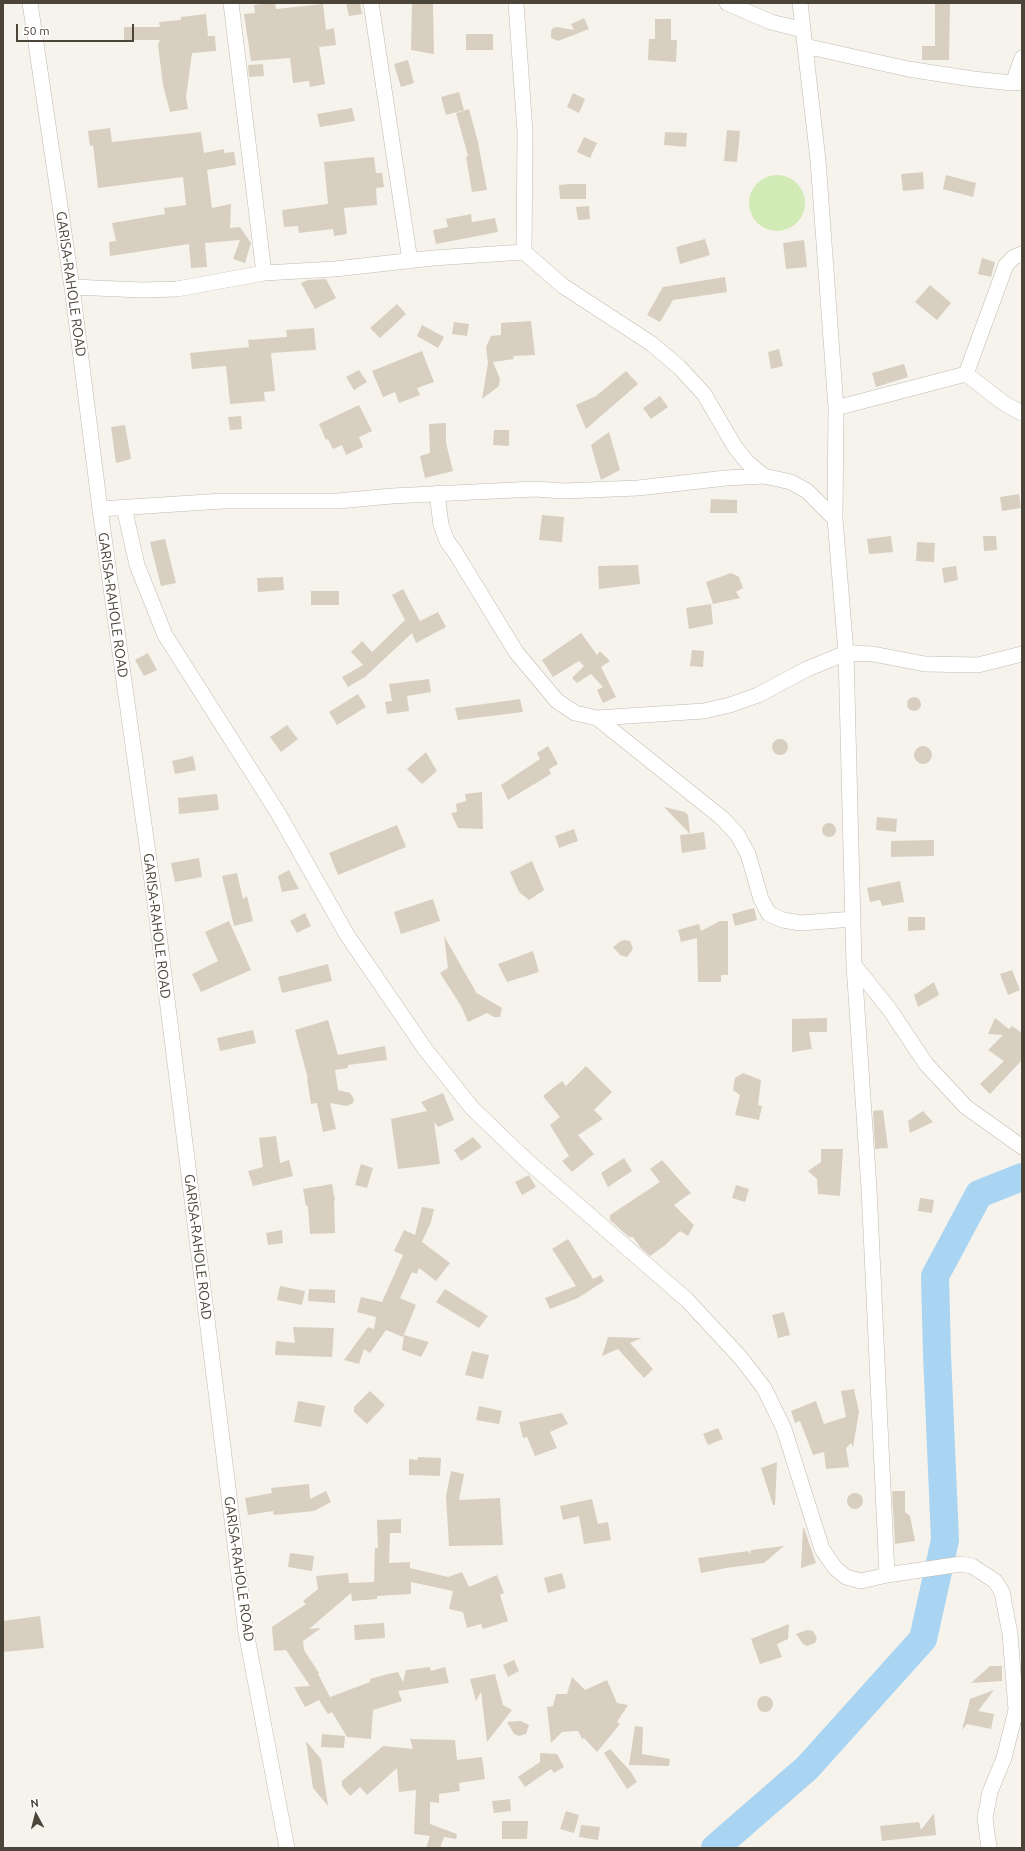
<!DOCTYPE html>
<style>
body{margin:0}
#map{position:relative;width:1025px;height:1851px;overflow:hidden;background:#f6f3ec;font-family:Ubuntu,sans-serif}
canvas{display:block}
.frame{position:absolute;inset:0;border:4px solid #4b4439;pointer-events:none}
.north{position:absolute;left:16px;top:1795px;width:40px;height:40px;-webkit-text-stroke:3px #fff;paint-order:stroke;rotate:353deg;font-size:11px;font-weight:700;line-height:16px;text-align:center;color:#4b4439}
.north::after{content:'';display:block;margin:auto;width:14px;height:18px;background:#4b4439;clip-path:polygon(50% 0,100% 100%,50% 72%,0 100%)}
.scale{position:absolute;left:16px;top:24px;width:118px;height:18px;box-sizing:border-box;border:2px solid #4b4439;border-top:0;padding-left:5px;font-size:12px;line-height:14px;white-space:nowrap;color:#4b4439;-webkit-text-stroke:3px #fff;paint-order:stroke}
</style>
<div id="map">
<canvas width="1025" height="1851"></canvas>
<div class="frame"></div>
<div class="north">N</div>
<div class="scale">50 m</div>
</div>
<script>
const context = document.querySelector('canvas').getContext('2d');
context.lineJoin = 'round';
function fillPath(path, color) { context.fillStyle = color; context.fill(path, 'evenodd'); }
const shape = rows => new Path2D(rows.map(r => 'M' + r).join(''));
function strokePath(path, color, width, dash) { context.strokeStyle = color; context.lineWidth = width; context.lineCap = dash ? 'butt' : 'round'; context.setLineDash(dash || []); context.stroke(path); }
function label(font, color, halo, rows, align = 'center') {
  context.font = font + ' Ubuntu,sans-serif'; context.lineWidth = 4; context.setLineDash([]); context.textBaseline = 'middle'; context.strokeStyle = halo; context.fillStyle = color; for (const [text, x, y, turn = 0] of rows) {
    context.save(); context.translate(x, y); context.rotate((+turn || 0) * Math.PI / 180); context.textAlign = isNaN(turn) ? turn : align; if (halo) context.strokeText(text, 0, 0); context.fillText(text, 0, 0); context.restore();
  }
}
fillPath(shape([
 '749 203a28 28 0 1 1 56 0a28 28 0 1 1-56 0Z'
]), '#d2eab5');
strokePath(shape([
 [715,1848,807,1768,923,1639,945,1540,937,1354,935,1276,979,1194,1022,1177]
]), '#a9d4f2', 28);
fillPath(shape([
 [269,3,275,3,276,9,323,4,326,30,334,28,336,45,319,47,325,84,310,87,309,81,293,83,290,58,251,61,244,14,255,13,254,5],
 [346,3,360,3,362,14,349,16],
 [412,3,433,3,434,54,411,50],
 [935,3,950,3,949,60,922,60,922,46,935,46],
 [206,14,208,36,215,36,216,51,192,53,186,97,188,109,170,112,163,85,158,45,160,40,124,40,124,27,160,27,159,22,181,20,181,17],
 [584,18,589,29,558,41,551,38,551,31,553,28,557,27,574,30,571,24],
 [655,19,671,19,671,40,677,40,676,62,648,60,649,39,655,39],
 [466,34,493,34,493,50,466,50],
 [408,60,414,83,401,87,394,64],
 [263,64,264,76,249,77,248,65],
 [459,92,464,110,446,115,441,97],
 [573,93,585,99,579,113,567,107],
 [352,108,355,121,320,127,317,114],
 [469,109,478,142,487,190,472,192,466,157,468,156,456,113],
 [110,128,112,142,201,132,204,153,224,149,224,153,234,152,236,165,207,170,212,208,231,204,230,228,240,227,251,243,245,263,233,259,240,240,205,243,207,267,191,268,189,244,110,256,109,242,116,241,112,223,165,214,164,208,186,205,183,177,98,188,93,145,90,146,88,131],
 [727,130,740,131,737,162,724,161],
 [665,132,687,133,686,147,664,145],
 [584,137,597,143,590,158,577,152],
 [374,157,376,173,382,173,384,187,376,188,377,205,344,208,347,234,334,236,333,229,299,233,298,226,284,227,282,210,328,204,324,162],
 [923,172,924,189,903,191,901,174],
 [946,175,976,183,973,197,943,189],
 [570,184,586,184,586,199,560,199,559,185],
 [589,206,590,219,578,220,576,207],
 [471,214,472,222,495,218,498,232,436,244,433,230,448,227,446,219],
 [705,239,710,255,680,264,676,247],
 [804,240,807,267,786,269,783,243],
 [982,258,995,262,991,277,978,274],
 [725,277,727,292,673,300,660,322,647,315,663,287],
 [326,279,336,298,315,309,301,283,308,280],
 [930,285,951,303,937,320,915,302],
 [397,304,406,314,380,338,370,328],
 [531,321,535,355,513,356,514,359,493,362,500,379,499,386,482,399,488,363,486,347,491,336,501,335,501,323],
 [454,322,469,324,467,336,452,334],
 [422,325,444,337,438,348,417,336],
 [314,328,316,350,271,353,275,391,264,392,265,401,230,404,226,366,192,369,190,353,249,347,248,340,287,337,286,330],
 [779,349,783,366,771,369,768,352],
 [422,351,434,382,417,388,420,395,399,403,395,392,383,397,372,371],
 [904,364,908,377,876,387,872,373],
 [359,370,367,382,354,390,346,377],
 [626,371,638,384,586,429,576,405,596,396],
 [660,396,668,407,651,419,643,408],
 [359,405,372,431,359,437,363,447,346,455,342,445,333,449,328,439,326,440,319,424],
 [241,416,242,429,230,430,228,417],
 [446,423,446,443,453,471,425,478,420,456,430,453,429,424],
 [125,425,131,459,116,463,111,427],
 [494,430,509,430,509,446,493,445],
 [609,432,620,470,601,480,591,445],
 [1019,494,1021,508,1002,511,1000,497],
 [711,499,737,500,737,513,710,513],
 [542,515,564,517,562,542,539,540],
 [891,536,893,552,869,554,867,539],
 [983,536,996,536,997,550,984,551],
 [165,539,176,583,161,586,150,542],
 [917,542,935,543,934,562,916,561],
 [638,565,640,584,599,589,598,566],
 [956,566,958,580,944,583,942,568],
 [731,573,739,577,743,588,736,592,740,598,713,604,706,582],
 [283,577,284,590,258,592,257,578],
 [403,589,420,621,438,612,446,627,416,643,412,633,365,677,348,687,342,677,363,665,351,652,362,641,372,652,405,620,392,595],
 [311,591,339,591,339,605,311,605],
 [711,604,713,624,689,629,686,608],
 [581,633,597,655,600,651,610,661,601,667,616,697,603,703,597,690,603,687,591,674,577,683,572,678,584,666,579,661,553,677,542,660],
 [692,650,704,651,703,667,690,666],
 [148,653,157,670,144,676,135,660],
 [429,679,431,692,407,696,409,711,387,714,385,702,392,701,389,684],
 [358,694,366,707,337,725,329,712],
 '907 704a7 7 0 1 1 14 0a7 7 0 1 1-14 0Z',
 [520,699,523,712,458,720,455,708],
 [287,725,298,739,281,752,270,737],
 '772 747a8 8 0 1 1 16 0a8 8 0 1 1-16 0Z',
 '914 755a9 9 0 1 1 18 0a9 9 0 1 1-18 0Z',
 [548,746,558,764,549,769,551,774,508,800,501,785,540,759,537,753],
 [426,752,437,771,422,784,407,769],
 [193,756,196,770,175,774,172,761],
 [482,792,483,829,458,828,451,813,457,812,456,804,466,801,465,794],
 [217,794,219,810,179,814,178,798],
 [664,807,685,812,688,815,690,834,704,832,706,849,682,853,680,835,690,834],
 [877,817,897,819,896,832,876,830],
 '822 830a7 7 0 1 1 14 0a7 7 0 1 1-14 0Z',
 [397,825,406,847,338,875,329,853],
 [574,829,578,841,559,848,555,836],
 [934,840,934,856,891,857,891,841],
 [199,858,202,877,175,882,171,863],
 [532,861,544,890,529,900,519,892,510,872],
 [289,870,299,889,282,892,278,876],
 [237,873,243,899,247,896,253,921,234,926,222,876],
 [900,881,904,902,882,906,880,900,870,902,867,888],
 [433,899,440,921,401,934,394,912],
 [754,908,757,920,735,926,732,914],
 [305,913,311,926,297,933,290,921],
 [908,917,925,917,925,930,908,931],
 [229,921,251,970,201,992,192,974,218,961,205,932],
 [720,921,728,921,728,975,721,975,721,982,698,982,697,938,681,942,678,930,699,924,701,931],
 [444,936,476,992,475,992,502,1008,500,1017,494,1017,487,1013,468,1022,461,1006,440,973,448,968],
 [625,940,630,941,633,949,627,957,620,955,613,947,621,941],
 [533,951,539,972,507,982,498,964],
 [328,964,332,981,282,993,278,977],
 [1012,970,1020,990,1008,995,1000,974],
 [934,982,939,995,918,1007,914,995],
 [827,1018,827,1032,809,1032,812,1049,792,1052,792,1019],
 [995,1018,1009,1029,1012,1026,1022,1033,1022,1060,990,1094,980,1084,1004,1061,988,1050,1003,1035,988,1034],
 [328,1020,338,1055,385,1046,387,1060,348,1065,348,1068,335,1070,338,1090,350,1093,354,1099,353,1103,347,1106,330,1103,336,1129,323,1132,317,1103,311,1104,307,1079,308,1079,295,1030],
 [253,1030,256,1043,220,1051,217,1038],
 [586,1066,612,1092,594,1110,603,1119,578,1135,594,1154,572,1172,562,1161,569,1156,550,1125,560,1117,543,1096,562,1081,566,1086],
 [743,1073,761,1080,758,1105,762,1106,759,1120,735,1115,740,1095,733,1090,735,1078],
 [443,1093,454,1120,438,1127,434,1122,440,1164,398,1169,391,1119,427,1111,421,1102],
 [883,1110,888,1148,875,1149,873,1111],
 [923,1111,933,1122,910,1133,908,1121],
 [276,1136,280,1163,289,1160,293,1176,253,1186,248,1171,263,1167,259,1138],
 [473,1137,482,1147,461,1161,454,1150],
 [821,1149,843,1149,840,1196,818,1194,817,1179,808,1171,821,1162],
 [624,1158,632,1171,608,1187,601,1173],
 [662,1160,691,1193,674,1205,694,1225,688,1236,680,1231,664,1246,650,1256,641,1248,633,1237,629,1237,610,1220,610,1215,660,1182,650,1169],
 [361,1164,373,1168,367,1188,355,1185],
 [529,1175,536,1187,522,1195,515,1182],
 [332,1184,335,1200,334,1201,335,1233,310,1234,308,1206,306,1206,303,1189],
 [736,1185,749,1189,745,1202,732,1198],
 [920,1198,934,1200,932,1213,918,1211],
 [422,1207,434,1209,431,1222,422,1242,450,1263,436,1281,419,1268,417,1274,412,1272,400,1298,416,1305,403,1337,386,1330,370,1353,364,1349,359,1364,344,1360,368,1327,374,1329,376,1317,357,1312,361,1297,382,1302,403,1255,394,1251,404,1230,415,1235],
 [282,1230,283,1243,268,1245,266,1233],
 [568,1239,593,1279,601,1275,604,1281,578,1298,550,1309,545,1298,576,1286,552,1249],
 [280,1286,305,1291,302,1305,277,1300],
 [309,1289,335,1290,335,1303,308,1301],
 [445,1289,488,1316,479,1328,436,1302],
 [784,1312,790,1335,778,1338,772,1315],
 [293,1327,334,1328,332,1357,275,1355,276,1341,295,1343],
 [404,1335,429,1342,421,1357,402,1350],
 [608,1337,642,1338,630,1343,653,1369,644,1378,618,1349,602,1356],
 [472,1351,489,1355,483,1379,465,1375],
 [854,1389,859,1412,853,1447,851,1443,846,1448,849,1467,826,1469,824,1452,813,1455,800,1421,795,1423,791,1411,816,1401,824,1424,846,1417,841,1391],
 [370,1391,385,1405,367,1424,354,1412,354,1407],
 [298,1401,325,1406,321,1427,294,1422],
 [479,1406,502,1411,499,1424,476,1420],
 [562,1413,568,1424,550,1432,557,1448,535,1456,527,1437,523,1438,519,1422],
 [718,1428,723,1439,708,1445,703,1434],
 [418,1457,441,1458,440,1476,409,1475,409,1459,417,1460],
 [777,1462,775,1505,773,1505,761,1468],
 [451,1471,464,1474,459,1500,500,1498,503,1545,449,1546,446,1496],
 [309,1484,310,1499,326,1491,331,1502,314,1511,274,1515,273,1511,248,1515,245,1498,272,1493,271,1488],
 [892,1491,905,1491,905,1512,910,1516,915,1541,895,1544],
 '847 1501a8 8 0 1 1 16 0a8 8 0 1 1-16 0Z',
 [592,1499,598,1524,608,1522,611,1540,584,1544,579,1516,563,1520,560,1506],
 [401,1519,401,1533,390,1533,389,1563,410,1562,410,1568,448,1577,462,1572,469,1587,497,1575,504,1593,500,1595,508,1621,483,1629,481,1624,467,1628,463,1612,449,1609,453,1591,411,1582,411,1594,377,1596,377,1599,352,1601,351,1593,309,1629,321,1628,303,1641,304,1650,319,1673,318,1674,330,1697,370,1682,370,1679,388,1674,398,1672,403,1682,406,1670,430,1667,431,1671,445,1667,449,1683,398,1691,402,1701,373,1710,371,1739,347,1737,332,1712,328,1714,319,1700,305,1707,294,1687,310,1686,286,1650,274,1651,272,1627,306,1604,303,1601,318,1589,316,1576,348,1573,349,1583,374,1582,375,1548,378,1548,377,1520],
 [803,1528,804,1528,816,1563,801,1568],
 [784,1546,764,1563,726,1568,701,1573,698,1558,748,1551,750,1554,751,1550],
 [290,1553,314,1556,312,1571,288,1567],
 [562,1573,566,1588,548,1593,544,1578],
 [40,1616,44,1648,3,1652,3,1621],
 [384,1623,385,1638,355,1640,354,1625],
 [789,1624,788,1639,777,1644,782,1657,760,1664,751,1639],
 [807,1630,813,1631,817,1638,815,1643,807,1646,803,1644,796,1634],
 [514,1660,519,1671,508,1677,503,1665],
 [990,1666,1002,1666,1002,1681,971,1683],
 [495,1674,503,1705,512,1710,487,1742,481,1692,476,1701,470,1679],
 [572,1677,585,1690,607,1680,617,1703,628,1705,617,1722,620,1724,597,1752,584,1738,582,1739,578,1731,562,1732,551,1743,547,1707,553,1706,556,1694,567,1694],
 [994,1690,978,1711,994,1714,991,1729,967,1724,962,1730,970,1699],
 '757 1704a8 8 0 1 1 16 0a8 8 0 1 1-16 0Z',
 [521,1721,529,1725,526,1734,519,1736,514,1734,507,1722],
 [635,1726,643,1727,642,1754,670,1759,669,1766,629,1765],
 [322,1734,345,1736,344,1748,321,1747],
 [410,1739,455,1740,457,1760,482,1757,485,1779,459,1783,460,1791,439,1794,439,1803,430,1802,430,1824,457,1834,456,1839,444,1837,440,1848,426,1848,430,1836,414,1834,416,1790,399,1792,397,1768,367,1795,360,1787,350,1796,342,1786,342,1781,383,1746,413,1749],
 [306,1741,321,1759,328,1806,313,1788],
 [610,1749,631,1772,637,1782,627,1789,604,1753],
 [540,1753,557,1754,564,1767,554,1773,551,1769,525,1787,518,1777,540,1762],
 [510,1799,511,1811,494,1813,492,1801],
 [566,1811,579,1815,574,1833,560,1829],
 [934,1813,936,1835,882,1841,880,1826,919,1822,921,1830],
 [502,1821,528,1821,527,1839,502,1839],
 [581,1825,600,1827,598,1840,579,1837]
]), '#d8cfc1');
const minor = shape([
 [30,3,72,287,100,509,155,903,246,1632,287,1848],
 [231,3,264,273],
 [371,3,410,261],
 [516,3,525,132,524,252,563,286,652,344,680,368,704,394,735,447,748,463,764,476],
 [727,3,771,22,803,30],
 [800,3,818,160,836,408,835,519,846,653,854,965,869,1188,887,1575],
 [805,46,908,69,973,79,1013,83,1022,82],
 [1013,83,1022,58],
 [72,287,142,290,177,289,264,273,335,269,433,258,524,252],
 [966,374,1006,265,1014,257,1022,254],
 [836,408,966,374,1005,404,1022,413],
 [437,493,441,525,447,541,455,552,516,652,557,701,575,713,597,718,704,711,730,705,758,695,807,669,846,653,873,654,925,664,978,665,1022,654],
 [124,507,137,565,165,635,278,813,347,935,425,1049,472,1108,526,1160,687,1300,740,1357,764,1388,784,1429,822,1549,835,1568,846,1577,861,1581,887,1575,961,1564,972,1566,995,1581,1002,1592,1010,1634,1016,1710,1004,1758,990,1792,985,1818,989,1848],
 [100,509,223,501,338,501,392,496,535,489,563,491,638,488,726,478,764,476,791,482,807,491,835,519],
 [597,718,722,818,737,834,748,854,761,899,769,914,783,920,800,923,853,919],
 [854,965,890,1010,926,1064,966,1107,1022,1147]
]);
strokePath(minor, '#c2bbae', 16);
strokePath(minor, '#fff', 15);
label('14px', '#4b4439', '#fff', [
 ["GARISA-RAHOLE ROAD",71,284,82],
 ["GARISA-RAHOLE ROAD",113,605,82],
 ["GARISA-RAHOLE ROAD",157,926,83],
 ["GARISA-RAHOLE ROAD",198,1247,83],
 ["GARISA-RAHOLE ROAD",239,1569,82]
]);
</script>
